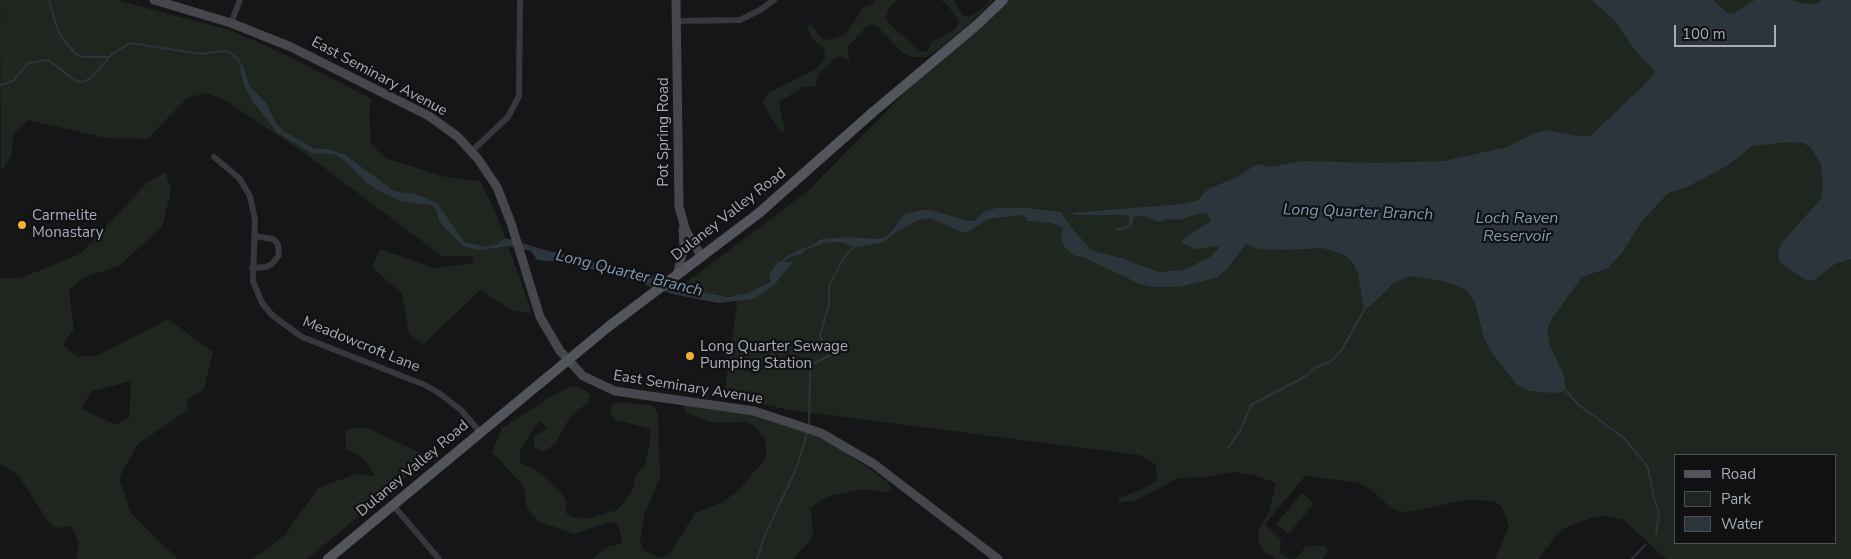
<!DOCTYPE html>
<style>
body{margin:0}
#map{position:relative;width:1851px;height:559px;overflow:hidden;background:#161618;font-family:"Nunito Sans",sans-serif}
canvas{display:block}
.legend{position:absolute;left:1674px;top:454px;width:162px;height:90px;box-sizing:border-box;background:#111113;border:1px solid #4d4f55;margin:0;padding:6px 9px;list-style:none;font-size:15px;color:#a8adb8}
.legend li{display:flex;align-items:center;gap:10px;height:25px}
.legend b{width:25px;border:1px solid #4d4f55}
.scale{position:absolute;left:1674px;top:25px;width:102px;height:22px;box-sizing:border-box;border:2px solid #a8adb8;border-top:0;padding-left:6px;font-size:15px;line-height:18px;white-space:nowrap;color:#a8adb8;-webkit-text-stroke:4px #111113;paint-order:stroke}
</style>
<div id="map">
<canvas width="1851" height="559"></canvas>
<ul class="legend">
<li><b style="height:6px;background:#53555c"></b>Road</li>
<li><b style="height:14px;background:#1e261f"></b>Park</li>
<li><b style="height:14px;background:#2c353c"></b>Water</li>
</ul>
<div class="scale">100 m</div>
</div>
<script>
const context = document.querySelector('canvas').getContext('2d');
context.lineJoin = 'round';
function fillPath(path, color) { context.fillStyle = color; context.fill(path, 'evenodd'); }
const shape = rows => new Path2D(rows.map(r => 'M' + r).join(''));
function strokePath(path, color, width, dash) { context.strokeStyle = color; context.lineWidth = width; context.lineCap = dash ? 'butt' : 'round'; context.setLineDash(dash || []); context.stroke(path); }
function label(font, color, halo, rows, align = 'center') {
  context.font = font + ' "Nunito Sans",sans-serif'; context.lineWidth = 4.5; context.setLineDash([]); context.textBaseline = 'middle'; context.strokeStyle = halo; context.fillStyle = color; for (const [text, x, y, turn = 0] of rows) {
    context.save(); context.translate(x, y); context.rotate((+turn || 0) * Math.PI / 180); context.textAlign = isNaN(turn) ? turn : align; if (halo) context.strokeText(text, 0, 0); context.fillText(text, 0, 0); context.restore();
  }
}
fillPath(shape([
 [0,0,116,0,230,30,292,58,372,99,369,110,371,144,385,158,446,177,480,181,498,218,532,313,513,311,480,290,423,345,409,333,402,294,372,267,380,249,434,268,474,263,472,256,442,256,310,157,225,100,206,93,187,98,147,139,106,138,28,120,13,134,12,155,1,172],
 [876,0,897,0,889,8,886,17,887,21,919,51,924,52,928,50,931,42,954,30,959,22,949,7,941,0,953,0,963,15,968,17,984,8,990,0,993,0,976,18,942,47,926,57,912,57,903,53,877,26,873,24,865,28,848,46,849,61,841,56,836,57,819,74,815,88,811,86,801,88,781,101,779,105,785,130,782,133,768,113,763,101,768,93,816,69,825,58,824,48,813,40,807,28,810,24,823,39,827,40,841,36,848,30,864,7,873,4],
 [1008,0,1851,0,1851,559,1666,559,1624,520,1606,516,1594,517,1564,528,1554,538,1539,559,1495,559,1509,526,1502,507,1493,501,1464,500,1416,511,1402,512,1391,508,1374,492,1360,483,1305,476,1265,524,1281,540,1280,552,1286,557,1293,559,1275,559,1262,549,1258,541,1258,531,1269,512,1276,483,1254,475,1232,472,1205,477,1178,478,1137,500,1118,503,1119,498,1147,487,1157,480,1156,465,1139,455,789,410,764,404,634,385,724,396,738,297,676,290,809,190,920,77,989,20],
 [1675,455,1835,455,1835,543,1675,543],
 [165,172,171,190,162,227,119,266,82,278,69,291,74,329,63,345,78,357,98,355,168,319,213,352,204,389,187,400,188,410,138,444,119,478,131,513,178,559,76,559,79,543,71,526,56,528,50,524,18,475,0,463,0,278,21,278,80,254,148,182],
 [131,381,129,418,116,425,81,408,92,391],
 [571,386,581,388,589,394,591,396,587,403,570,417,556,442,546,451,539,451,534,446,535,436,548,427,540,422,536,425,520,450,520,462,540,473,562,493,567,502,565,512,571,517,591,518,617,510,632,492,636,475,644,467,649,449,651,429,616,420,610,413,613,404,622,402,651,405,658,412,660,478,645,513,640,540,643,550,659,558,669,555,695,513,723,502,739,490,764,460,767,450,765,440,753,425,744,422,714,423,686,413,683,404,701,405,762,417,807,431,841,449,888,482,892,490,883,492,863,489,826,497,811,508,813,536,794,559,591,559,607,547,620,544,622,539,618,524,609,522,574,534,540,522,527,508,524,487,492,452,502,428,550,397],
 [365,427,430,457,307,559,252,559,285,535,318,488,356,474,375,476,365,459,346,449,345,429],
 [1302,493,1314,504,1288,534,1276,524],
 [1306,546,1325,546,1328,552,1323,559,1294,559,1298,557]
]), '#1e261f');
fillPath(shape([
 [1592,0,1713,0,1726,12,1733,14,1755,0,1789,0,1806,4,1817,4,1822,0,1851,0,1851,259,1835,264,1814,280,1808,281,1784,266,1778,259,1779,249,1784,240,1821,199,1823,188,1821,164,1810,147,1803,143,1789,142,1752,146,1727,166,1685,188,1668,193,1642,221,1621,254,1608,268,1582,277,1553,317,1547,329,1550,346,1564,376,1566,388,1562,392,1554,393,1529,391,1516,384,1491,351,1484,338,1475,302,1467,291,1455,285,1441,281,1409,276,1394,283,1369,307,1366,308,1363,305,1358,274,1353,263,1345,255,1323,248,1285,250,1259,249,1246,244,1227,269,1216,278,1179,287,1152,287,1140,284,1083,257,1075,256,1066,249,1061,240,1063,228,1051,223,1027,221,1027,218,1020,215,988,219,966,233,956,230,931,218,918,220,896,232,884,242,857,247,840,242,814,243,805,247,803,254,789,257,790,254,822,239,848,237,880,239,890,234,903,215,921,210,930,210,969,221,974,221,985,211,997,208,1028,208,1061,212,1070,226,1092,251,1122,258,1158,272,1184,270,1210,257,1219,248,1217,246,1194,249,1181,242,1183,239,1211,221,1208,214,1200,213,1179,220,1167,219,1160,222,1142,216,1134,217,1131,227,1119,231,1115,229,1129,225,1129,215,1075,215,1071,213,1183,204,1198,200,1208,189,1239,176,1257,164,1270,167,1303,161,1376,163,1444,161,1508,147,1534,133,1546,130,1577,136,1590,136,1640,89,1653,75,1654,70,1634,49,1616,22],
 [238,60,243,66,250,87,267,104,275,122,283,131,315,149,325,149,344,154,394,191,419,195,437,203,464,242,486,247,498,244,505,238,552,252,581,257,603,266,618,267,649,273,681,288,728,297,745,294,771,282,769,275,778,262,793,262,775,284,753,299,718,303,672,294,636,281,564,262,537,260,531,251,508,246,481,250,465,247,440,223,436,209,430,205,400,201,381,192,367,183,340,157,333,154,311,153,278,133,254,103,244,85]
]), '#2c353c');
strokePath(shape([
 [49,0,57,28,62,38,76,54,83,57,109,57],
 [0,85,13,81,28,63,48,60,76,81,83,82,91,78,112,54,130,43,202,54,222,51,229,52,239,60,240,64],
 [802,250,821,243],
 [781,262,791,255],
 [1564,389,1580,406,1624,438,1643,461,1648,468,1654,499,1659,513,1656,534],
 [809,426,810,368,813,364,832,354,832,351,824,344,820,336,829,304,829,286,843,259,856,244],
 [1228,448,1240,431,1251,405,1306,376,1315,368,1330,362,1341,351,1367,305],
 [757,559,765,535,797,467,807,433],
 [1632,559,1645,545]
]), '#2c353c', 2);
strokePath(shape([
 [677,21,740,20,760,10,774,0],
 [231,23,240,0],
 [472,151,508,117,519,96,520,0],
 [214,157,239,178,250,196,255,220,253,281,262,303,272,315,302,337,425,385,439,393,461,410,480,432],
 [252,268,266,267,272,264,279,255,278,244,273,239,254,236],
 [393,505,439,559]
]), '#37383d', 6);
strokePath(shape([
 [154,0,231,23,291,47,429,116,458,137,478,159,497,187,511,223,540,317,560,351,583,376,615,391,754,411,821,433,874,464,998,559],
 [676,0,679,207,686,231,702,257],
 [677,275,684,247,683,229]
]), '#45474d', 9);
strokePath(shape([
 [328,559,608,327,759,213,873,112,978,24,1003,0]
]), '#53555c', 10);
for (const [x, y, r, color] of [
 [22,225,5,"#f2b134"],
 [690,356,5,"#f2b134"]
]) { const dot = new Path2D(); dot.arc(x, y, r, 0, 2 * Math.PI); context.fillStyle = color; context.fill(dot); strokePath(dot, '#111113', 2); }
label('15px', '#a8adb8', '#111113', [
 ["East Seminary Avenue",379,77,28],
 ["Pot Spring Road",664,132,-90],
 ["Dulaney Valley Road",729,215,-38],
 ["Meadowcroft Lane",361,345,22],
 ["East Seminary Avenue",688,388,9],
 ["Dulaney Valley Road",413,469,-40]
]);
label('15px', '#a8adb8', '#111113', [
 ["Carmelite",32,216],
 ["Monastary",32,233],
 ["Long Quarter Sewage",700,347],
 ["Pumping Station",700,364]
], 'left');
label('italic 16px', '#7f9bb3', '#111113', [
 ["Long Quarter Branch",1358,213,2],
 ["Loch Raven",1517,219],
 ["Reservoir",1517,237],
 ["Long Quarter Branch",629,274,14]
]);
</script>
